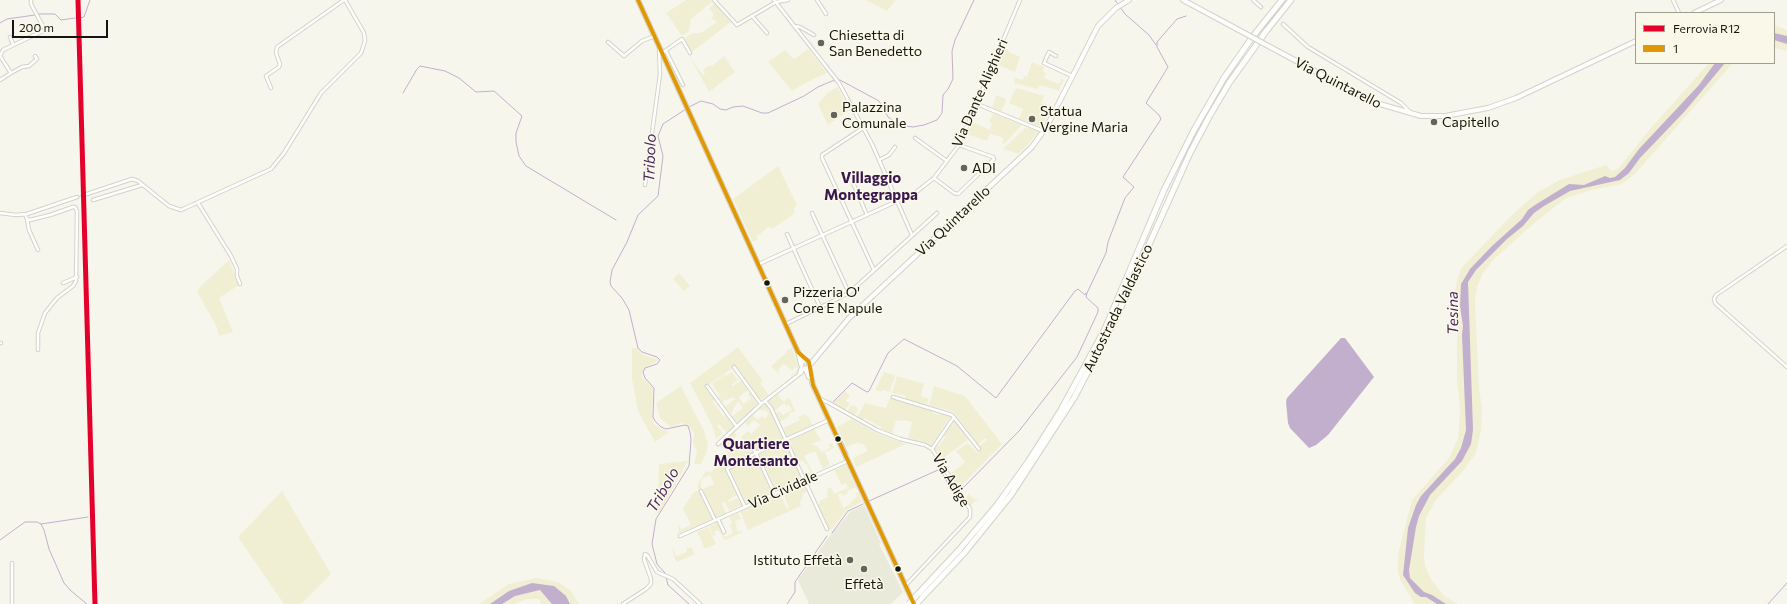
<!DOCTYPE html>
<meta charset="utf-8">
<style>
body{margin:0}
#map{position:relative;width:1787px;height:604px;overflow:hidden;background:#f6f6ed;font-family:Commissioner,sans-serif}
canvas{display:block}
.legend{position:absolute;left:1635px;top:12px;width:140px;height:52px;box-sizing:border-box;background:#faf9e9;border:1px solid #9f9e92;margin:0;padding:5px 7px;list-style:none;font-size:12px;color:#161610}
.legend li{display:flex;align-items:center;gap:8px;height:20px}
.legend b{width:20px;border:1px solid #9f9e92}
.scale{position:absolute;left:12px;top:20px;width:96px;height:18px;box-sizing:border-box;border:2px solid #161610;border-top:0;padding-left:5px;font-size:12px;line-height:14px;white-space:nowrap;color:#161610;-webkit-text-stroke:3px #faf9e9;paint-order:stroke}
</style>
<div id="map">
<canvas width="1787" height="604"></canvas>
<ul class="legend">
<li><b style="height:5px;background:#e4002b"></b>Ferrovia R12</li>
<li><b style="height:5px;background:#e09802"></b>1</li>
</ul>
<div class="scale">200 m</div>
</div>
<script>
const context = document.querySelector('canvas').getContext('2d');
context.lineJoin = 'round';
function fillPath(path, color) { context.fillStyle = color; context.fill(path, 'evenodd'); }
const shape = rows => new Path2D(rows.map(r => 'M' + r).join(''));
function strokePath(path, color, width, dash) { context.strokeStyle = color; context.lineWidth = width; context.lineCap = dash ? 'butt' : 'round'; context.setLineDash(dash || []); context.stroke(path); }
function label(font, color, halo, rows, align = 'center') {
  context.font = font + ' Commissioner,sans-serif'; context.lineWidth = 3; context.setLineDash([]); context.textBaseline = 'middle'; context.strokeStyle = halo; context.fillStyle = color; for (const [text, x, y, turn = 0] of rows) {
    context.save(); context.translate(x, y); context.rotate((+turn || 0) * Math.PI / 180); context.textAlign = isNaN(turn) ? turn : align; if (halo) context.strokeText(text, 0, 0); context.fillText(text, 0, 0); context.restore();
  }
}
fillPath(shape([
 [864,505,881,543,879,544,903,592,891,604,809,604,798,580,829,537,851,511]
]), '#eaeada');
fillPath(shape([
 [686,0,712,0,713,1,691,19,689,31,682,36,666,13],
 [866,0,896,0,887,11],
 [715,3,732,21,691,53,684,39,692,33,701,33,717,22,714,19,712,20,711,18,714,15,709,8],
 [1774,25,1787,30,1787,51,1774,48],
 [808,49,827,73,807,82,792,91,768,62,785,50,794,59],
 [1002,49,1020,57,1015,72,996,64],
 [724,56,735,72,709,92,690,57,703,75,705,73,703,70,709,65,712,66],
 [1032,62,1044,67,1043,71,1046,73,1044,78,1059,84,1061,79,1064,80,1060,87,1060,91,1039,85,1038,89,1014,83,1015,78,1023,80,1024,76,1027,77],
 [1709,63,1733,63,1634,175,1621,184,1592,190,1566,198,1532,225,1493,260,1483,273,1477,287,1475,300,1479,389,1482,407,1481,430,1476,453,1463,471,1435,501,1426,518,1424,555,1425,566,1431,579,1444,596,1458,604,1415,604,1402,583,1398,573,1398,554,1412,500,1449,458,1458,439,1460,410,1457,380,1457,321,1454,295,1457,281,1461,268,1513,214,1538,192,1560,180,1606,165,1612,171,1618,169,1650,129],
 [837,87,850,110,828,125,818,104,827,93],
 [1017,88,1044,96,1041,105,1043,103,1052,107,1041,127,1019,119,1023,109,1009,103,1015,90],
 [996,95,1006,99,1002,111,1000,111,992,108],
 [993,114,995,114,1022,125,1004,144,1002,143,1004,138,994,135,990,134,987,141,967,134,972,122,990,130,992,124,989,122],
 [1026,127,1038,130,1038,133,1019,154,1003,149],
 [778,166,797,205,793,208,795,213,772,229,770,226,757,236,757,240,753,242,733,199],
 [229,260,239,285,219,298,233,332,219,336,216,325,197,292,201,286],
 [679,273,690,286,684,291,673,279],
 [738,347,763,381,760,383,769,395,760,400,735,366,706,387,715,400,713,401,723,416,726,415,735,426,727,433,719,424,717,426,723,433,716,439,712,425,690,383],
 [632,348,637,348,643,355,658,359,658,361,646,367,642,373,642,377,653,388,652,414,654,424,661,429,669,432,655,442,638,411,632,379],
 [792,348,799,370,791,377,790,377,798,369,796,367,792,370,784,364,778,370,780,375,771,366,786,353,787,350],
 [732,372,738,380,732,384,732,386,741,381,748,390,739,397,743,404,751,399,748,394,750,392,757,404,739,423,736,422,732,416,743,408,738,401,731,414,725,407,735,399,733,397,722,402,718,398,720,396,712,384,725,374,726,376],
 [884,372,895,375,890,392,882,390,881,392,875,390],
 [897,376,924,384,921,396,929,399,927,405,905,399,906,396,892,393],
 [681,386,704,431,708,444,706,454,701,464,694,464,697,452,693,443,694,433,689,426,682,423,671,427,661,419,659,414,656,403],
 [934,386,965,396,1002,444,959,488,950,474,965,462,956,451,968,443,977,453,982,449,979,446,987,440,985,438,978,444,954,412,929,405],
 [845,391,850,395,846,401,850,404,845,410,833,403],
 [777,394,784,402,789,397,795,411,789,414,789,416,780,422,776,413,779,411,783,415,792,410,789,405,786,406,784,403,775,411,768,401],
 [890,398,933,411,932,413,939,415,940,413,949,416,950,417,931,446,925,443,908,439,912,422,904,420,903,421,896,420,892,434,881,429,881,427,864,418,862,420,857,417,865,403,886,408],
 [765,404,769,409,783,438,757,450,753,442,750,443,754,452,724,468,737,495,728,500,729,502,738,498,742,505,729,511,725,502,722,503,726,513,716,517,703,489,714,484,710,475,703,478,701,482,701,490,699,491,712,519,695,527,693,524,694,527,678,534,679,525,681,529,691,525,683,509,685,505,693,493,699,490,697,486,706,471,711,472,717,466,713,462,716,456,720,460,728,453,720,445,734,432,737,435,734,438,739,443,743,439,741,437,748,431,751,434,760,425,754,420,748,426,745,422,753,415,758,420,762,416,765,418,769,414,765,410,762,411,759,409],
 '848.5 410a4.5 4.5 0 1 1 9 0a4.5 4.5 0 1 1-9 0Z',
 [805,414,806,417,808,416,812,424,814,424,787,437,783,428,800,420,798,417],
 [852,419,874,432,906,444,856,467,853,458,868,451,863,444,861,445,859,442,846,447,837,427],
 [954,421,969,439,942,459,935,449,937,446,938,447,945,438,944,435],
 [814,429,821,440,812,444,813,446,816,445,822,452,830,448,829,444,832,443,834,448,825,452,830,465,823,469,815,451,804,456,813,473,805,477,803,472,805,474,810,472,807,464,805,464,803,460,799,463,789,441],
 [785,442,802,478,776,490,759,454],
 [755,456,772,492,746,504,730,469],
 [688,461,660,512,655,514,658,500,659,464],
 [846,465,856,487,847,491,848,493,843,496,842,493,838,495,842,505,843,508,850,504,850,503,857,496,856,493,858,492,862,502,848,509,830,531,818,504,820,503,819,501,828,497,826,493,828,492,827,489,831,487,834,494,848,488,846,483,842,485,840,482,834,470],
 [804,483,808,491,802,494,803,496,800,502,801,506,748,530,740,512,780,494,787,509,789,508,783,493],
 [282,491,331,574,301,604,284,604,238,537],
 [969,494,975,500,976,498,978,499,970,506,964,499],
 [738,513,741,519,735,521,737,526,736,527,738,532,741,531,743,532,725,540,718,530,714,532,715,535,713,536,709,527,718,522,725,537,733,533,730,525,732,523,729,517],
 [708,527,716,544,705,549,697,532],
 [672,545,676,556,687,552,686,549,691,547,695,554,677,562,674,557],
 [536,578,558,582,571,591,579,604,542,604,539,599,526,599,515,604,479,604,509,584]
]), '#f1efd3');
fillPath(shape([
 [1774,33,1787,36,1787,44,1774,40],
 [1715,63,1725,63,1685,111,1640,158,1629,173,1620,180,1570,191,1544,206,1534,213,1523,226,1507,239,1476,270,1468,282,1473,430,1471,444,1462,461,1430,495,1419,516,1416,527,1409,570,1410,578,1424,592,1432,595,1446,604,1437,604,1426,597,1421,597,1415,593,1403,575,1408,528,1416,505,1421,496,1455,459,1461,448,1466,430,1462,335,1463,326,1460,306,1461,284,1470,269,1492,246,1522,219,1528,210,1535,205,1569,184,1584,185,1605,176,1610,178,1615,177,1625,168,1639,149,1699,85],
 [1341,338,1345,338,1374,377,1328,435,1316,445,1309,448,1290,428,1288,423,1286,402,1287,398],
 [532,583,554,586,566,596,570,604,552,604,540,590,515,596,502,604,490,604,509,591]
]), '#c2afcd');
strokePath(shape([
 [1115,0,1118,4],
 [1120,7,1125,14,1149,35,1156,45],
 [38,14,55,14,61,20,75,18],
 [80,18,84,17,90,0],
 [0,23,7,19,35,15],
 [403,93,417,69,420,66,445,71,459,78,476,92,494,91,522,116,516,133,516,142,519,156,526,166,616,220],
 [689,107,701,101,713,104,720,109,726,110,733,107,743,106,762,113,768,113,804,96,818,87,832,81,840,80,879,101,888,117,899,125,913,127,924,125,937,120,942,113,943,95,948,89,953,79,952,51,955,40,974,0],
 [686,109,663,124,658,136,663,156,658,196,638,215,627,242,612,270,610,282,611,286,622,298,629,310,638,348,642,352,657,357,660,360,657,364,645,368,643,372,645,378,654,388,653,417,655,421,661,427,666,429,685,425,688,426,690,432,691,440,689,466,656,519,652,544,657,564,665,573,668,585,689,604],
 [833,402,852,383,867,392,869,391,888,353,904,339,957,366,996,398,1075,291,1078,289,1085,295,1086,293],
 [839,435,848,454],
 [851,462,869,501,938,470,940,470,955,495,958,494],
 [960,491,1019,431,1077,357,1098,312,1098,308,1086,297,1087,293,1106,253,1108,242,1125,198,1134,187,1123,177,1161,119,1159,115,1146,103,1168,67,1157,47,1157,42,1177,19,1186,16],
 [41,524,88,517],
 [832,533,848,511,863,504],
 [0,540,25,522,37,522,41,524,44,530,49,549,64,583,70,590,87,604],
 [787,604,795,592,795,582,827,536],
 [1768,604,1787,583]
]), '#c2afcd', 1);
strokePath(shape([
 [77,197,87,194]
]), '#d4d4cc', 2.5, [2.5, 1]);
const street = shape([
 [714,0,737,25,776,2,788,0],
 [774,0,839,83,872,144,912,235],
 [817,0,826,14],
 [1253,0,1261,7],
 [1673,0,1679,13],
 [752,16,767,33],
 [1283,24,1308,47,1401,103,1409,111],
 [794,26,800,27,814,35],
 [10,37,13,44],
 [608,42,624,56,642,41,655,36],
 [666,51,683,85],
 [662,53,682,39,690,53],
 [1056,56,1049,52,1044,63,1072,76],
 [11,73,22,67,29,66,37,59,35,56],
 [0,80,11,73,0,56,3,50,45,30,31,4,31,0],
 [271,88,266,76,279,67,280,64,276,53,277,47,344,0],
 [977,104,1043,131],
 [863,128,822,155,822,158,874,270],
 [915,138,947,161],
 [879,160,889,155,895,147],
 [934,178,954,193,958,194,994,159,993,157,959,145],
 [853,183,867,215],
 [645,185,660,74,659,49],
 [87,194,132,179,138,181,169,206,181,210,271,169,284,153,321,93,361,53,365,41,364,33,345,0],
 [93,200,142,185],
 [198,203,231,256,237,269,237,276,240,284],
 [0,213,16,215,27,214,77,197],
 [812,213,849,293],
 [25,214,27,219,30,220,50,215,73,207,75,207,77,211,76,281,73,286,57,298,45,313,38,333,38,350],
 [27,219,29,230,38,250],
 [787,234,820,307],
 [1787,246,1716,295,1714,299,1715,303,1787,367],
 [759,264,915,193,934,178,959,145,1020,0],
 [63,283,77,277],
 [786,324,849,293,937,213],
 [0,343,1,343],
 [734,367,761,404],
 [799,374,802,365],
 [707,386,737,427],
 [893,397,952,415,979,449],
 [820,399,829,403,877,430,900,439,925,445,932,449,970,509,970,517,906,585],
 [765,401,771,408,827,529],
 [751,443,775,494],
 [718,444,761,404,801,373,804,368],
 [932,449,954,417],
 [701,491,715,520],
 [745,507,727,469,756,453,829,420],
 [718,519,724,532],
 [680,536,848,461],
 [645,554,647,555,657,572,673,579,700,604],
 [12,604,12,563],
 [623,604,646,589,651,584,651,579,644,559,645,554]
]);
const secondary = shape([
 [638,0,798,352,801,364],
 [1183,0,1237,29],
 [1694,13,1721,0],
 [1272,48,1373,102,1421,116,1445,116,1488,108,1516,98,1636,41],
 [801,364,803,361,806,360,809,362,809,366],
 [805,368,809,377],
 [812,383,913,602],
 [813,385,809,366,849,318,1032,147,1047,126,1098,26,1116,8,1129,0]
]);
const highway = shape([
 [1254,35,1282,0],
 [918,594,959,550,997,505,1028,462,1061,410,1104,331,1164,190,1194,130,1224,78,1251,39],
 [916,604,965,552,1011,495,1074,398,1117,316,1190,153,1209,117,1229,83,1267,30,1291,0]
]);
strokePath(street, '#d3d3cc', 4.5);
strokePath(secondary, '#d3d3cc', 6);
strokePath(highway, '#d3d3cc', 7);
strokePath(street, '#fefefc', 2.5);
strokePath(secondary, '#fefefc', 4);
strokePath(highway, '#fefefc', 5);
const secondaryBridge = shape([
 [1237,29,1272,48]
]);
const highwayBridge = shape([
 [909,604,918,594]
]);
strokePath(secondaryBridge, '#d3d3cc', 6, []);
strokePath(highwayBridge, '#d3d3cc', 7, []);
strokePath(secondaryBridge, '#fefefc', 4);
strokePath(highwayBridge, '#fefefc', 5);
strokePath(shape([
 [638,0,798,352,809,362,813,385,914,604]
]), '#e09802', 4);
strokePath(shape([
 [78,0,95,604]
]), '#e4002b', 5);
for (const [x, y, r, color] of [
 [821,43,4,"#64645d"],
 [834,115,4,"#64645d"],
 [1032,119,4,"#64645d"],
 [1434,122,4,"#64645d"],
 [964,168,4,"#64645d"],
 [767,283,3.5,"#161610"],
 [785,300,4,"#64645d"],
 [838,439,3.5,"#161610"],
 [850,560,4,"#64645d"],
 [864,569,4,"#64645d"],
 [898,569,3.5,"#161610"]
]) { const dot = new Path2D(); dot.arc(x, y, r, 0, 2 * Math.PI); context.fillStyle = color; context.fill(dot); strokePath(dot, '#faf9e9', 1.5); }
label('14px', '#161610', '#faf9e9', [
 ["Chiesetta di",829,35],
 ["San Benedetto",829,51],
 ["Palazzina",842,107],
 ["Comunale",842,123],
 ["Statua",1040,111],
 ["Vergine Maria",1040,127],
 ["Capitello",1442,122],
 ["ADI",972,168],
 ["Pizzeria O'",793,292],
 ["Core E Napule",793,308],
 ["Istituto Effetà",842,560,"right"],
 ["Effetà",864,584,"center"]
], 'left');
label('14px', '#161610', '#faf9e9', [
 ["Via Quintarello",1338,83,27],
 ["Via Dante Alighieri",980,93,-66],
 ["Via Quintarello",953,221,-43],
 ["Autostrada Valdastico",1118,308,-64],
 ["Via Adige",951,480,59],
 ["Via Cividale",783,490,-24]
]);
label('italic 15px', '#4b2760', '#faf9e9', [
 ["Tribolo",650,158,-88],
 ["Tesina",1453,313,-91],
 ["Tribolo",663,490,-60]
]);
label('bold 15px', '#3a174e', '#faf9e9', [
 ["Villaggio",871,178],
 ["Montegrappa",871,195],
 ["Quartiere",756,444],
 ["Montesanto",756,461]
]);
</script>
